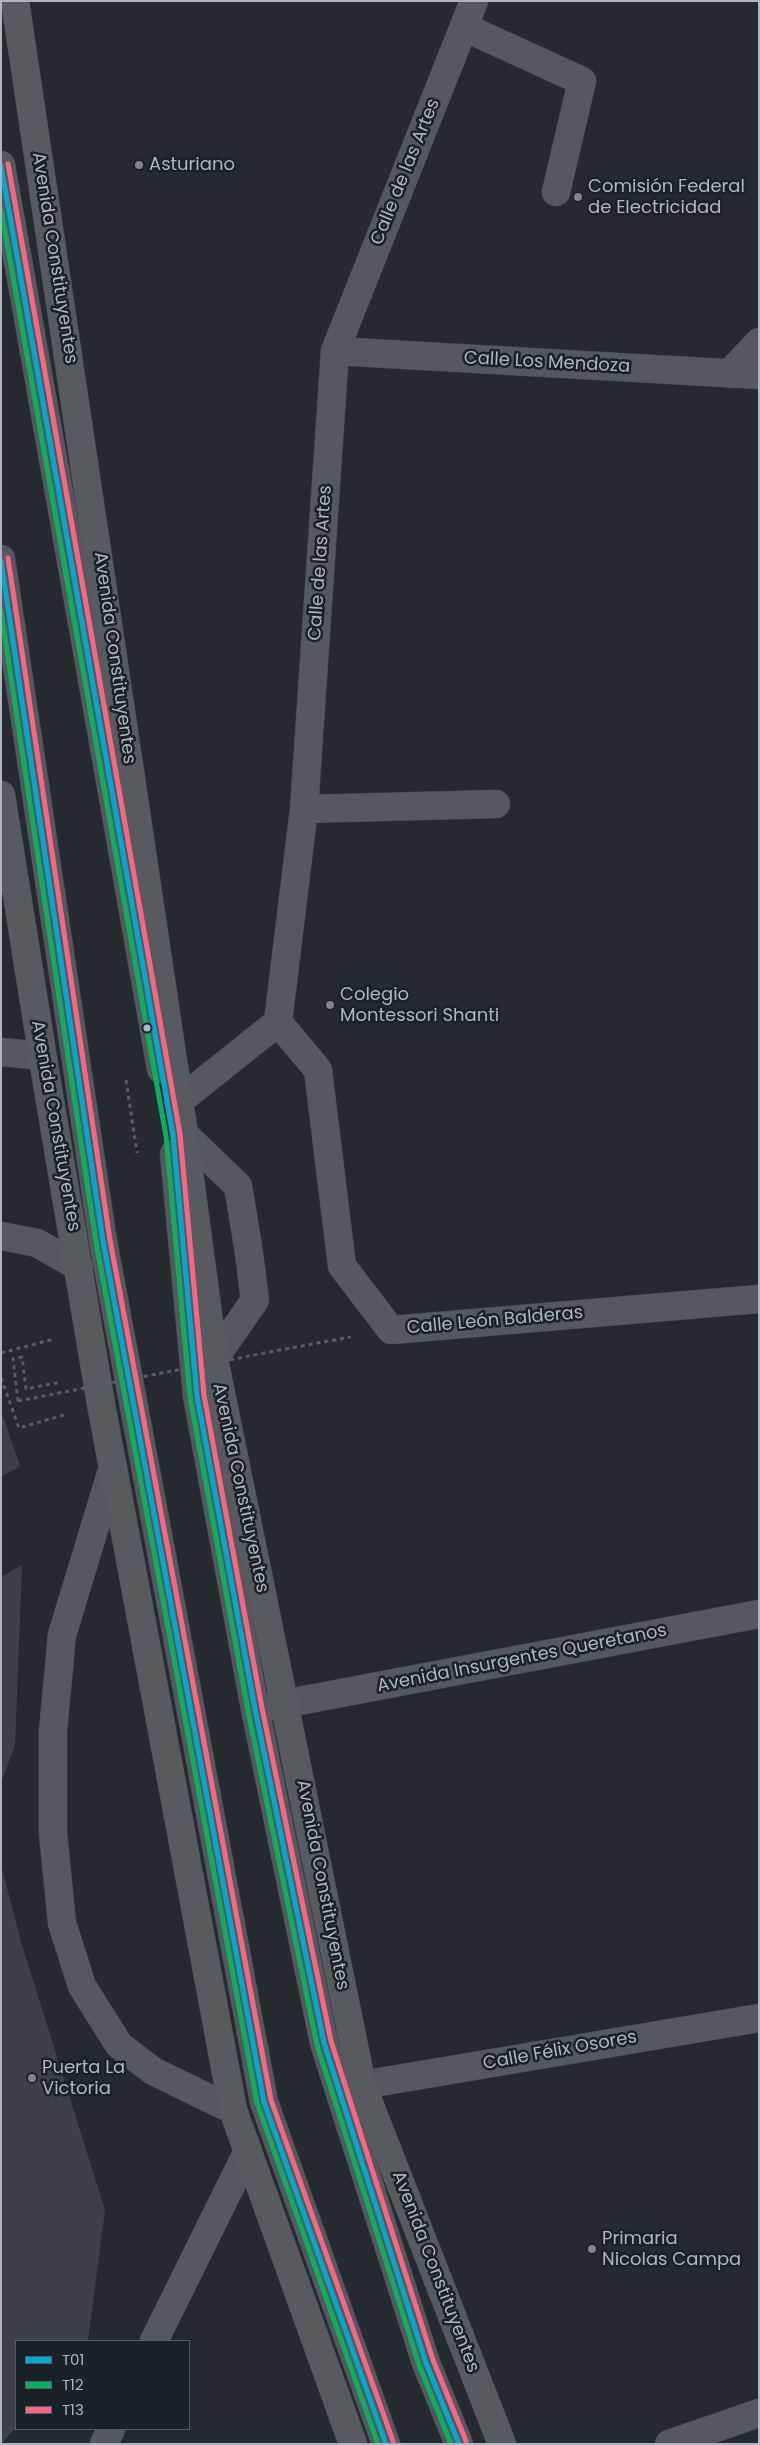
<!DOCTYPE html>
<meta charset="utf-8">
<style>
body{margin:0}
#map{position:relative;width:760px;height:2445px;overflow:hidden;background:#252a30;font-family:Poppins,sans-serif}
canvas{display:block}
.frame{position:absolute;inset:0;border:2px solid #aeb6c2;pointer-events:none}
.legend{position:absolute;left:15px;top:2340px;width:175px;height:90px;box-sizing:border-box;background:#192129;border:1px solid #555d66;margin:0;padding:6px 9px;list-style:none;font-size:15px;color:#aeb6c2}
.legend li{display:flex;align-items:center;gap:10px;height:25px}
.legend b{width:25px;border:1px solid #555d66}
</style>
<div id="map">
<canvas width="760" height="2445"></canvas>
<div class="frame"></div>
<ul class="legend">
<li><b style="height:6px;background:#00a9ce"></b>T01</li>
<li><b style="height:6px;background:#0daf5c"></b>T12</li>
<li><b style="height:6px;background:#fa6682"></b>T13</li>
</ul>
</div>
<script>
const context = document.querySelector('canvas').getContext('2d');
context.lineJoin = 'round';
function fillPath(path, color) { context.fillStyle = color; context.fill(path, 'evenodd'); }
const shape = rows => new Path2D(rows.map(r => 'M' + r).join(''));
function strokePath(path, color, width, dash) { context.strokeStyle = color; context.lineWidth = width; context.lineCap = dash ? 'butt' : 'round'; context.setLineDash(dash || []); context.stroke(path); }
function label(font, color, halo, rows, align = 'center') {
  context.font = font + ' Poppins,sans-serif'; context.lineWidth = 5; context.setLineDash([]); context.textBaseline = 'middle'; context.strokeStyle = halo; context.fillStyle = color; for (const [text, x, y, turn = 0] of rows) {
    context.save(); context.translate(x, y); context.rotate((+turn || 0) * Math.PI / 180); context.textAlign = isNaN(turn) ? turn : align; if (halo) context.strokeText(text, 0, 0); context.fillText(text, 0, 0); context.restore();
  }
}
fillPath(shape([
 [1,1410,20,1466,1,1477],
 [22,1565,15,1746,1,1783,1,1577],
 [2,1869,22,1945,105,2210,88,2341,16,2341,16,2428,1,2444]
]), '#3d4147');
const minor = shape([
 [464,27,582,81,556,192],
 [1,165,161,1069],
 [335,351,759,375],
 [729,374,759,342],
 [1,559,103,1241,264,2102,386,2444],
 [304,809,496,804],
 [278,1022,318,1070,342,1266,391,1330,759,1299],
 [1,1052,42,1056],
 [178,1102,278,1022,304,809,335,351,474,1],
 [184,1134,238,1186,248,1246,255,1300,214,1359],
 [174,1154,197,1396,255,1709,324,2043,426,2363,459,2444],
 [1,1236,37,1243,79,1267],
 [113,1467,62,1635,53,1731,53,1834,62,1923,82,1986,119,2045,153,2071,233,2110],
 [262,1708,759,1614],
 [362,2085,759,2018],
 [154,2341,248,2151],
 [104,2444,111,2429],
 [669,2444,759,2413]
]);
const major = shape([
 [15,1,184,1134,214,1359,362,2085,502,2444],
 [1,795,46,1077,101,1404,233,2110,353,2444]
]);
strokePath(minor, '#42464b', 29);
strokePath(major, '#42464d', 29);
strokePath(shape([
 [126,1080,137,1153],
 [285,1349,351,1337],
 [1,1353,54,1339],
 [1,1378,19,1428,67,1414],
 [18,1401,13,1359,22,1357,26,1389,61,1382]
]), '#585d62', 3, [4, 4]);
strokePath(minor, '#55585e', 28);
strokePath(major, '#575b60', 28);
strokePath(shape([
 [18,1401,285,1349]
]), '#585d62', 3, [4, 4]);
strokePath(shape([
 [1,166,173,1135,197,1396,255,1709,324,2043,426,2363,459,2444],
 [1,561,103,1241,264,2102,386,2444]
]), '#00a9ce', 5);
strokePath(shape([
 [1,209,166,1136,190,1397,248,1711,317,2045,419,2365,451,2444],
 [1,611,96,1242,257,2103,378,2444]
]), '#0daf5c', 5);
strokePath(shape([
 [8,164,180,1134,204,1395,262,1708,331,2041,433,2360,466,2441],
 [8,558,110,1240,271,2100,393,2441]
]), '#fa6682', 5);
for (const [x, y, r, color] of [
 [139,165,5,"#7e858f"],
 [578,197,5,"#7e858f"],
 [330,1005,5,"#7e858f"],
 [147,1028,4.5,"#aeb6c2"],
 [32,2078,5,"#7e858f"],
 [592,2249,5,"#7e858f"]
]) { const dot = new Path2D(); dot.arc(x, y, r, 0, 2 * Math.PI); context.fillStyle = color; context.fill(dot); strokePath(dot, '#192129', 2); }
label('18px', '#aeb6c2', '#192129', [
 ["Asturiano",149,165],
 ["Comisión Federal",588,187],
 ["de Electricidad",588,208],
 ["Colegio",340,995],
 ["Montessori Shanti",340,1016],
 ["Puerta La",42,2068],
 ["Victoria",42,2089],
 ["Primaria",602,2239],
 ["Nicolas Campa",602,2260]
], 'left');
label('18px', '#aeb6c2', '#192129', [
 ["Calle de las Artes",406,172,-68],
 ["Avenida Constituyentes",54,258,81],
 ["Calle Los Mendoza",547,363,3],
 ["Calle de las Artes",321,563,-86],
 ["Avenida Constituyentes",114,658,82],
 ["Avenida Constituyentes",55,1126,80],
 ["Calle León Balderas",495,1321,-5],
 ["Avenida Constituyentes",240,1488,78],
 ["Avenida Insurgentes Queretanos",522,1659,-11],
 ["Avenida Constituyentes",322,1885,79],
 ["Calle Félix Osores",560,2051,-10],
 ["Avenida Constituyentes",435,2272,69]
]);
</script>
